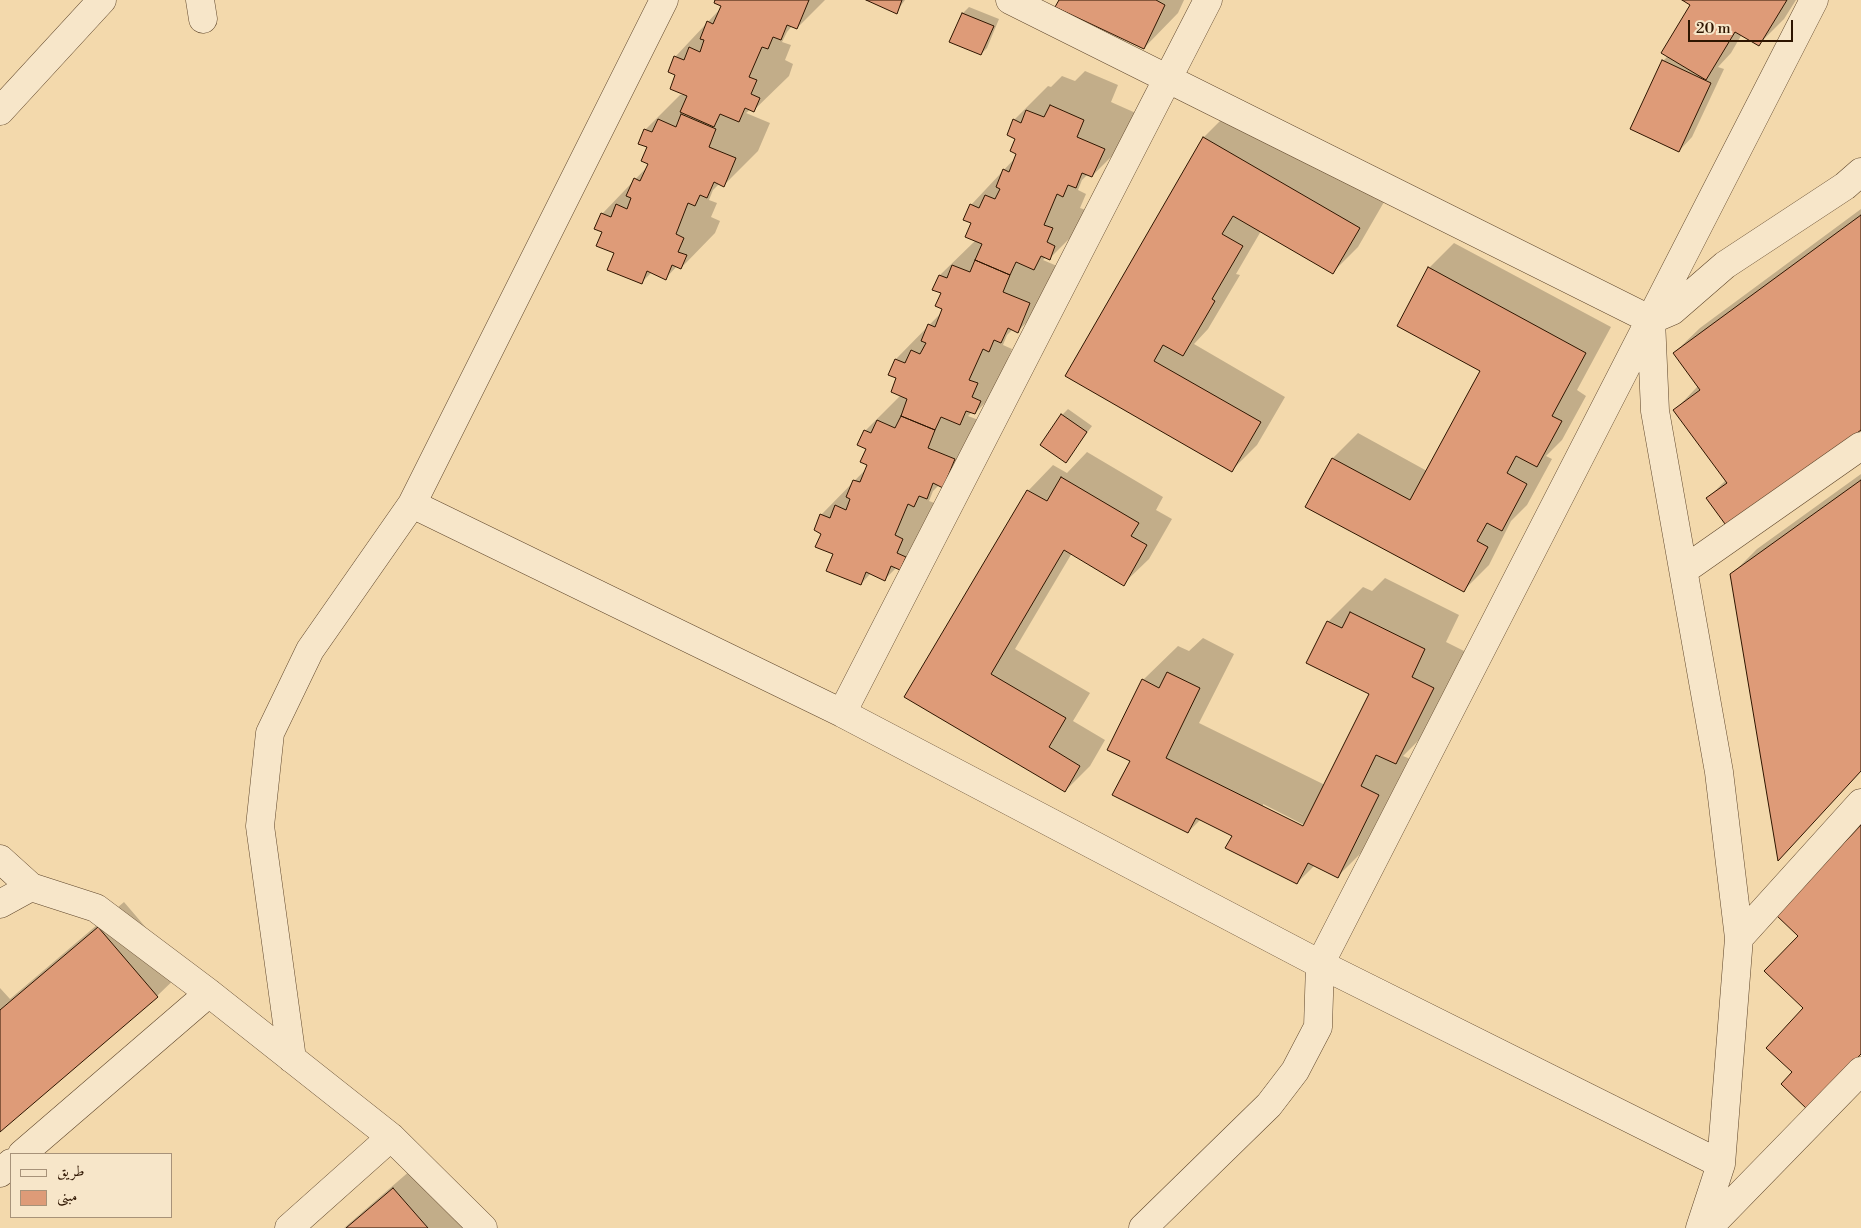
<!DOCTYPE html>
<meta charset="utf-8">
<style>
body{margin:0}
#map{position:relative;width:1861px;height:1228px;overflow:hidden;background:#f3d9ac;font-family:"Libre Bodoni",Amiri,serif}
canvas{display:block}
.legend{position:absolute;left:10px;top:1153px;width:162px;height:65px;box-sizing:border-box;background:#f7e6c9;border:1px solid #a79279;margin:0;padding:6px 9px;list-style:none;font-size:15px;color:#2e1500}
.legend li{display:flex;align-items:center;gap:10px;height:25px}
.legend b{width:25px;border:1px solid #a79279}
.scale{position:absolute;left:1688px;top:20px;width:105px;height:22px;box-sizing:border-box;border:2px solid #2e1500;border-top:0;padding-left:6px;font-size:15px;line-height:18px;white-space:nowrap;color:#2e1500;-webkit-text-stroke:4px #f7e6c9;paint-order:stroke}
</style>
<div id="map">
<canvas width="1861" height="1228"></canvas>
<ul class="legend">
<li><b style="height:6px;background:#f7e6c9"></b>طريق</li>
<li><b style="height:14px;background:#de9b78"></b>مبنى</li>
</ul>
<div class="scale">20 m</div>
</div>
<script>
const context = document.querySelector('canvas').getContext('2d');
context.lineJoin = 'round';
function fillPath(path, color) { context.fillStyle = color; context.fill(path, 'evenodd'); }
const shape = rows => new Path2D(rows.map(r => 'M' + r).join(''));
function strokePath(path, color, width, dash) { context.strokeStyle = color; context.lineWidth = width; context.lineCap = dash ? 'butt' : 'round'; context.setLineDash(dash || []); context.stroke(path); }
fillPath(shape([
 [717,0,825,0,797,28,792,26,787,32,782,42,791,45,785,60,793,64,789,76,754,110,751,109,746,113,770,123,758,151,723,186,719,184,713,190,709,200,717,203,711,217,720,221,715,233,681,268,677,266,666,278,652,272,641,283,616,252,604,232,602,214,648,166,645,130,680,95,685,94,677,74,675,57,721,8,723,5],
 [867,0,905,0,896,12],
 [1060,0,1184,0,1178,13,1144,48],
 [1684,0,1796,0,1784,19,1759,44,1742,34,1731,53,1718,67,1724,69,1692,137,1679,151,1663,61,1668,56,1692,5],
 [969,7,999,19,987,48,981,54,951,42,963,13],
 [1085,71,1118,85,1111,102,1138,114,1127,141,1092,176,1088,174,1082,180,1078,190,1086,194,1080,208,1089,211,1084,224,1050,258,1046,257,1043,260,1064,269,1052,297,1018,331,1013,329,1007,335,1003,345,1012,349,1006,363,1015,367,1010,378,975,413,972,412,968,416,989,424,943,487,939,485,933,491,929,501,937,504,934,534,900,569,897,567,885,579,871,573,861,584,835,553,823,533,821,515,868,467,865,431,901,395,898,377,890,374,896,359,943,311,940,275,976,240,971,205,1017,156,1014,120,1048,86,1051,87,1062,76,1075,81],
 [1229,112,1384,202,1358,247,1333,272,1261,231,1236,274,1240,275,1208,329,1194,344,1285,397,1257,445,1232,470,1066,375,1204,137],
 [1861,209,1861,428,1708,498,1726,480,1675,410,1698,386,1674,353,1700,328],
 [1454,243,1611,327,1577,390,1586,396,1562,440,1546,456,1552,459,1527,505,1511,521,1489,565,1463,591,1333,458,1358,433,1427,471,1482,370,1429,268],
 [1068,409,1092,426,1066,461,1062,415],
 [1087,452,1163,497,1156,510,1172,519,1149,559,1123,584,1072,553,1015,649,1090,693,1073,721,1105,740,1090,766,1065,791,906,697,1028,491,1053,465,1067,473],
 [1861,474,1861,771,1778,859,1732,574,1757,549],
 [1385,578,1459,615,1446,642,1468,653,1431,728,1403,756,1413,760,1372,842,1338,876,1315,865,1297,883,1233,835,1201,819,1188,832,1131,760,1143,680,1178,646,1189,651,1203,638,1234,654,1199,723,1325,785,1370,694,1328,622,1363,587,1372,591],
 [1263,804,1310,828,1309,830,1263,807],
 [124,902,183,971,157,996,0,1130,0,988,10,999],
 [419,1163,475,1228,344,1228]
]), '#0003');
const building = shape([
 [715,0,809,0,797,29,787,25,781,40,773,37,768,49,762,47,749,77,757,80,751,94,760,98,754,112,745,108,739,122,720,114,714,127,680,112,687,96,670,89,675,75,668,72,674,56,684,60,689,47,700,52,704,40,700,39,707,21,713,24,721,6,714,3,715,0],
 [866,0,902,0,897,14,866,0],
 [1059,0,1156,0,1165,5,1144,49,1055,7,1059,0],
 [1682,0,1787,0,1759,46,1735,32,1706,80,1661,53,1690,5,1682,0],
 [962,13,994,26,981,55,949,42,962,13],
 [1662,60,1711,83,1679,152,1630,129,1662,60],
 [1050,105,1084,120,1077,137,1105,149,1092,177,1082,173,1076,188,1068,185,1063,197,1057,194,1044,225,1053,228,1047,242,1055,246,1050,260,1041,256,1034,270,1016,262,1010,275,975,260,982,244,965,237,971,223,963,220,970,204,979,208,985,195,995,199,1000,189,996,187,1003,169,1009,172,1016,154,1010,151,1015,139,1007,135,1013,119,1021,123,1026,110,1044,117,1050,105],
 [681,114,716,129,709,147,736,158,724,187,714,182,707,198,700,195,695,206,688,203,676,234,684,238,678,252,687,255,681,269,672,265,666,280,647,271,642,284,607,270,614,253,596,246,602,232,594,229,601,213,611,217,616,204,627,209,631,198,626,196,634,178,640,181,648,164,641,161,647,147,638,144,644,129,652,132,658,119,676,127,681,114],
 [1203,137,1360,228,1333,274,1233,216,1222,234,1243,246,1212,299,1215,301,1183,356,1163,345,1154,361,1261,422,1232,472,1065,376,1203,137],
 [1861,215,1861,430,1728,528,1706,498,1727,483,1673,410,1700,390,1673,353,1861,215],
 [975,260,1010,275,1003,292,1030,303,1018,333,1008,328,1001,343,994,340,989,352,983,349,969,380,978,383,972,397,981,401,975,414,966,411,960,425,941,417,935,430,901,416,907,399,891,392,896,378,888,375,895,359,905,363,911,350,920,354,926,343,921,341,928,324,935,327,942,309,935,306,941,293,932,290,939,275,947,278,952,265,970,272,975,260],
 [1428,267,1586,353,1552,416,1562,421,1537,467,1516,456,1507,473,1527,484,1502,531,1487,523,1477,541,1488,547,1464,592,1305,507,1332,458,1410,500,1480,371,1397,326,1428,267],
 [1061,414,1087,432,1066,463,1040,445,1061,414],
 [901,416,935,430,928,448,955,459,943,488,933,483,927,499,919,496,914,507,908,504,895,535,903,539,897,553,906,557,900,570,891,566,885,581,866,572,861,585,826,571,833,554,815,547,821,534,814,530,820,514,830,518,835,505,846,510,850,499,846,497,853,480,860,482,867,465,860,462,866,449,857,445,864,430,871,433,877,420,895,428,901,416],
 [1061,477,1139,523,1131,536,1147,545,1124,586,1064,550,991,674,1066,718,1049,747,1080,766,1065,792,904,697,1027,490,1047,501,1061,477],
 [1861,480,1861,771,1778,861,1730,574,1861,480],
 [1350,612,1425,649,1412,677,1434,688,1396,764,1376,755,1361,786,1379,795,1338,878,1308,863,1297,884,1225,848,1232,836,1196,818,1188,833,1112,795,1130,761,1107,750,1142,679,1159,688,1167,672,1200,688,1166,758,1303,826,1369,694,1306,663,1327,621,1342,628,1350,612],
 [1861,825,1861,1054,1808,1110,1781,1084,1792,1072,1766,1048,1803,1008,1764,971,1798,936,1776,915,1861,825],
 [98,927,158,997,0,1132,0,1010,98,927],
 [393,1188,428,1228,346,1228,393,1188]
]);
fillPath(building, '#de9b78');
strokePath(building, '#2e1500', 1);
const minor = shape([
 [200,0,203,19],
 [664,0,412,504,842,713,1320,964,1721,1164],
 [1010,0,1651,320],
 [0,111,102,0],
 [1684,570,1861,446],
 [842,713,1208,0],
 [0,859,31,887,96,908,209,993,391,1137,483,1228],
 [0,904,31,887],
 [1739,938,1861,803],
 [292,1059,260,826,270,733,310,650,412,504],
 [22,1154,209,993],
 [0,1173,11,1163],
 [289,1228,391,1137],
 [1143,1228,1269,1105,1295,1071,1318,1027,1320,964,1814,0],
 [1700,1228,1721,1164,1739,938,1719,772,1655,411,1651,320,1672,311,1725,265,1845,186,1861,172],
 [1708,1228,1861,1071]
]);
strokePath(minor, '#5f462b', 29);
strokePath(minor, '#f7e6c9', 28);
</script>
